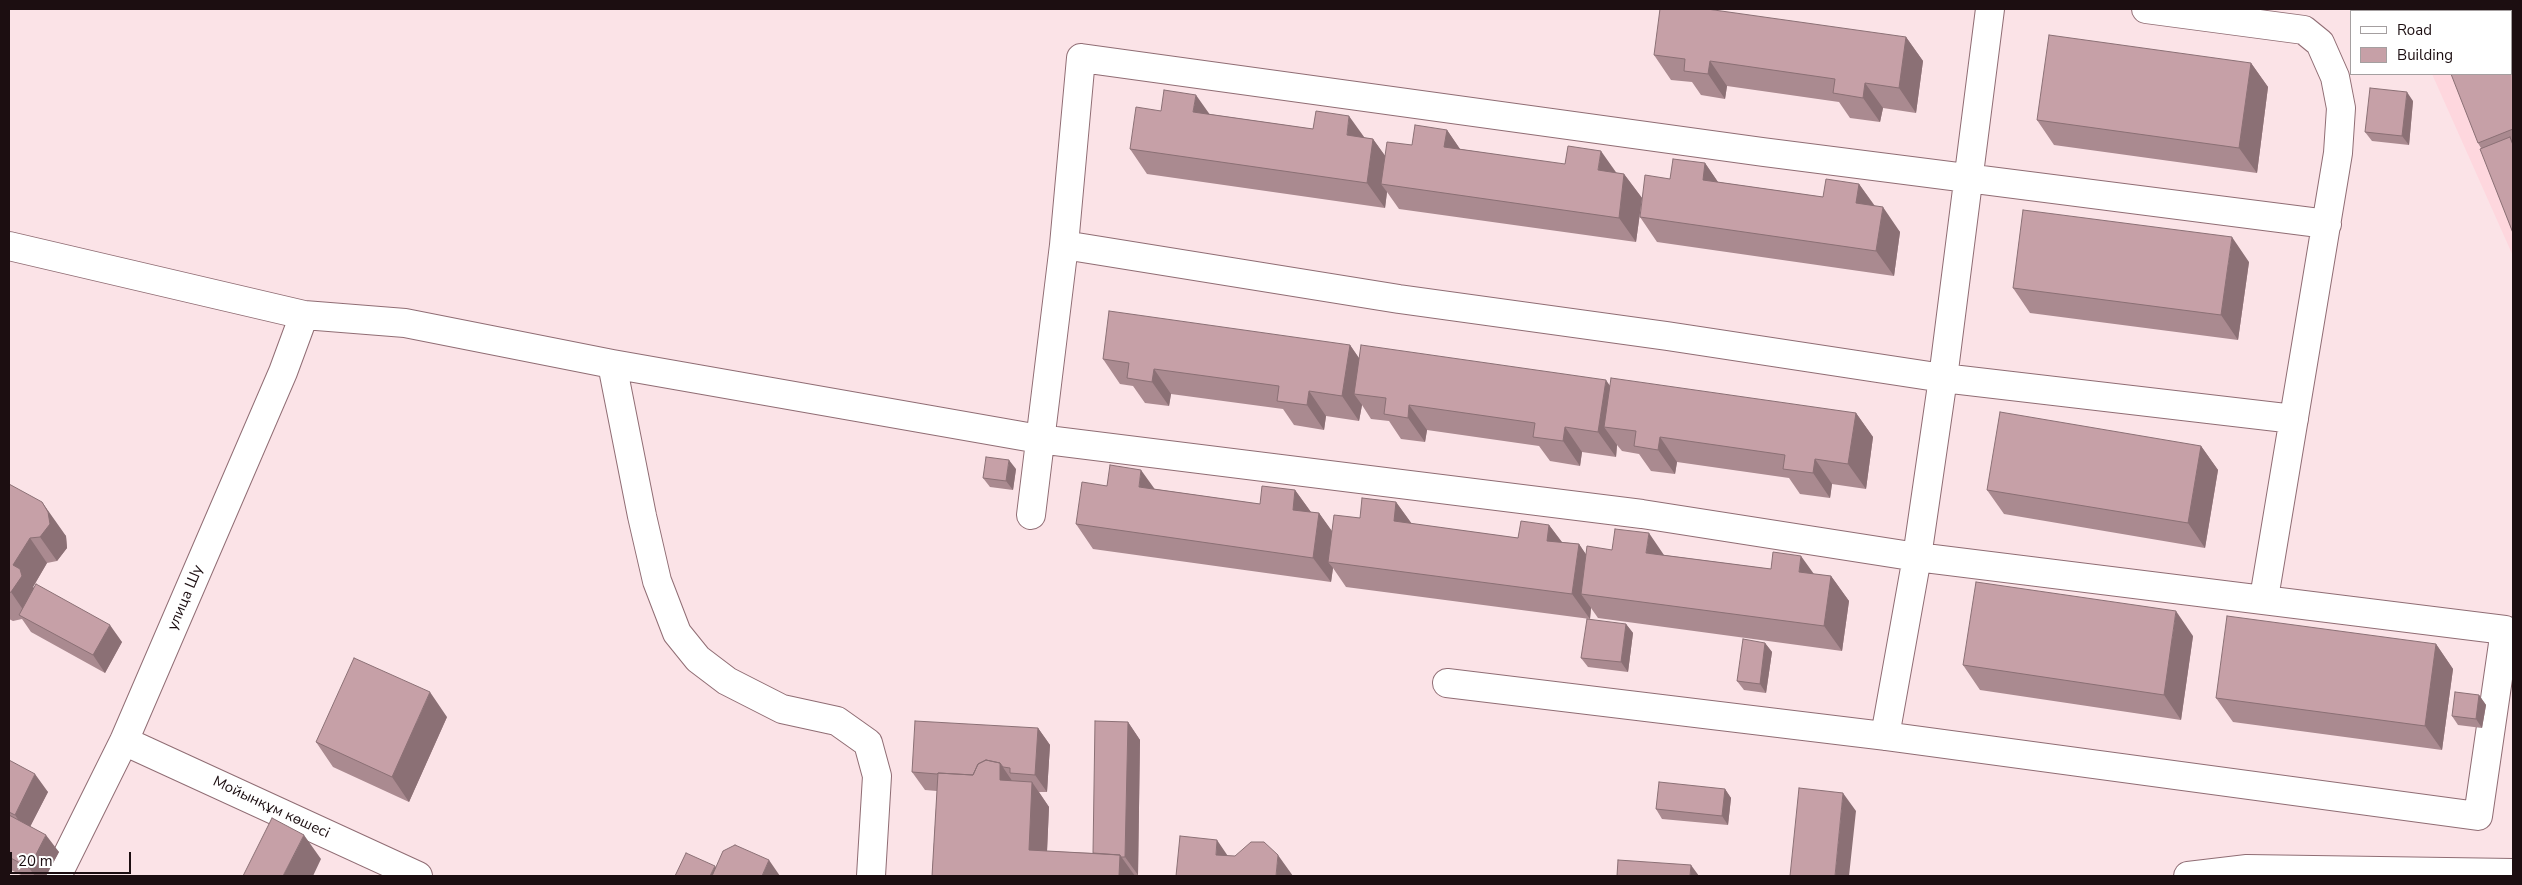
<!DOCTYPE html>
<meta charset="utf-8">
<style>
body{margin:0}
#map{position:relative;width:2522px;height:885px;overflow:hidden;background:#fbe3e7;font-family:"Nunito Sans",sans-serif}
canvas{display:block}
.frame{position:absolute;inset:0;border:10px solid #1c0e11;pointer-events:none}
.legend{position:absolute;left:2350px;top:10px;width:162px;height:65px;box-sizing:border-box;background:#fff;border:1px solid #a49fa0;margin:0;padding:6px 9px;list-style:none;font-size:15px;color:#1c0e11}
.legend li{display:flex;align-items:center;gap:10px;height:25px}
.legend b{width:25px;border:1px solid #a49fa0}
.scale{position:absolute;left:10px;top:852px;width:121px;height:22px;box-sizing:border-box;border:2px solid #1c0e11;border-top:0;padding-left:6px;font-size:15px;line-height:18px;white-space:nowrap;color:#1c0e11;-webkit-text-stroke:4px #fff;paint-order:stroke}
</style>
<div id="map">
<canvas width="2522" height="885"></canvas>
<div class="frame"></div>
<ul class="legend">
<li><b style="height:6px;background:#fff"></b>Road</li>
<li><b style="height:14px;background:#c6a0a7"></b>Building</li>
</ul>
<div class="scale">20 m</div>
</div>
<script>
const context = document.querySelector('canvas').getContext('2d');
context.lineJoin = 'round';
function fillPath(path, color) { context.fillStyle = color; context.fill(path, 'evenodd'); }
const shape = rows => new Path2D(rows.map(r => 'M' + r).join(''));
function strokePath(path, color, width, dash) { context.strokeStyle = color; context.lineWidth = width; context.lineCap = dash ? 'butt' : 'round'; context.setLineDash(dash || []); context.stroke(path); }
function label(font, color, halo, rows, align = 'center') {
  context.font = font + ' "Nunito Sans",sans-serif'; context.lineWidth = 4; context.setLineDash([]); context.textBaseline = 'middle'; context.strokeStyle = halo; context.fillStyle = color; for (const [text, x, y, turn = 0] of rows) {
    context.save(); context.translate(x, y); context.rotate((+turn || 0) * Math.PI / 180); context.textAlign = isNaN(turn) ? turn : align; if (halo) context.strokeText(text, 0, 0); context.fillText(text, 0, 0); context.restore();
  }
}
fillPath(shape([
 [2403,9,2509,9,2511,11,2404,11],
 [2511,11,2513,15,2513,256,2432,74,2511,74]
]), '#fed7de');
const minor = shape([
 [2146,9,2304,30,2320,43,2335,77,2341,108,2338,153,2264,598],
 [1064,245,1399,299,1667,336,1943,378,2294,419],
 [9,246,304,315,405,323,612,364,1039,439,1642,514,1917,557,2505,630,2478,816,1885,736,1447,683],
 [612,364,642,516,657,581,677,633,698,659,727,681,782,709,837,721,868,743,877,776,871,876],
 [1031,515,1064,245,1081,58,1763,152,2327,224],
 [1885,736,1917,557,1943,378,1990,9],
 [124,741,418,876],
 [57,876,124,741,283,372,304,315],
 [2188,876,2247,869,2513,873]
]);
strokePath(minor, '#906d74', 30);
strokePath(minor, '#fff', 28);
fillPath(shape([
 [1906,37,1923,61,1916,113,1883,108,1880,122,1850,118,1839,102,1727,86,1725,99,1701,95,1692,82,1671,80,1654,55],
 [2513,58,2513,233,2481,148,2478,143],
 [2251,63,2268,87,2257,173,2054,145,2037,120],
 [2413,101,2409,145,2372,141,2365,132],
 [1161,111,1209,114,1313,129,1373,139,1385,156,1412,145,1447,130,1460,149,1624,174,1642,198,1636,242,1399,209,1387,192,1385,208,1147,174,1130,149],
 [1705,163,1718,182,1823,197,1859,184,1875,206,1900,232,1894,276,1657,242,1640,217],
 [2249,262,2238,340,2030,313,2013,288],
 [1350,345,1359,358,1856,413,1873,437,1866,489,1832,484,1830,498,1800,494,1789,478,1677,462,1675,474,1651,471,1639,454,1622,451,1617,445,1616,457,1582,452,1580,466,1550,461,1539,446,1427,430,1425,442,1401,439,1389,421,1371,419,1362,405,1359,421,1326,416,1324,430,1294,425,1283,409,1171,394,1169,406,1145,403,1133,386,1120,384,1103,359],
 [2201,446,2218,470,2205,548,2004,514,1987,490],
 [1016,469,1013,490,990,487,983,478],
 [9,484,66,536,67,548,57,561,47,563,33,587,34,588,122,642,105,673,31,632,22,619,13,621,9,619],
 [1107,486,1155,489,1260,504,1295,490,1311,512,1319,513,1332,532,1360,518,1396,502,1412,524,1518,538,1549,525,1562,542,1579,544,1586,555,1664,555,1771,569,1831,576,1849,601,1842,651,1598,618,1591,608,1590,619,1346,587,1333,568,1331,582,1093,549,1076,524],
 [1626,624,1633,633,1628,672,1588,667,1581,658],
 [2193,636,2181,720,1980,690,1963,665],
 [1765,643,1772,652,1766,693,1744,690,1737,681],
 [2436,644,2453,669,2442,750,2233,722,2216,698],
 [2479,695,2486,705,2482,728,2458,725,2452,716],
 [447,717,409,802,333,767,316,742],
 [1128,722,1140,740,1138,875,932,876,937,791,925,790,912,772,1038,728,1050,745,1047,792,1039,792,1049,807,1047,851,1093,853],
 [9,760,48,792,30,826,59,852,46,876,23,876,9,869],
 [1725,789,1731,798,1728,825,1662,819,1656,809]
]), '#aa8a90');
fillPath(shape([
 [1906,37,1923,61,1916,113,1899,88],
 [2511,52,2513,58,2513,72,2511,66],
 [1710,61,1727,86,1725,99,1708,74],
 [2251,63,2268,87,2257,173,2239,148],
 [1865,83,1883,108,1880,122,1863,98],
 [2407,92,2413,101,2409,145,2402,136],
 [1196,95,1213,119,1193,112],
 [1349,116,1367,141,1347,135],
 [1447,130,1464,155,1444,147],
 [1373,139,1391,164,1381,184,1387,192,1385,208,1367,183],
 [1601,151,1618,175,1598,170],
 [1705,163,1722,188,1703,180],
 [1624,174,1642,198,1636,242,1619,218],
 [1859,184,1876,208,1856,203],
 [1883,207,1900,232,1894,276,1876,251],
 [2232,237,2249,262,2238,340,2221,315],
 [1350,345,1367,370,1354,394,1362,405,1359,421,1342,396],
 [1154,369,1171,394,1169,406,1152,382],
 [1606,380,1623,405,1604,427,1617,445,1616,457,1598,432],
 [1309,391,1326,416,1324,430,1307,405],
 [1409,405,1427,430,1425,442,1408,418],
 [1856,413,1873,437,1866,489,1848,464],
 [1565,427,1582,452,1580,466,1563,441],
 [1660,437,1677,462,1675,474,1658,450],
 [2201,446,2218,470,2205,548,2188,523],
 [1815,459,1832,484,1830,498,1813,473],
 [1009,460,1016,469,1013,490,1006,481],
 [1141,470,1159,495,1139,487],
 [1295,490,1313,515,1293,510],
 [42,502,66,536,67,548,57,561,40,537],
 [1396,502,1414,527,1394,521],
 [1319,513,1337,538,1328,562,1333,568,1331,582,1313,558],
 [1549,525,1567,549,1547,541],
 [1649,533,1666,558,1646,553],
 [30,538,47,563,33,587,38,594,28,617,11,592,13,565],
 [1579,544,1596,569,1581,594,1591,608,1590,619,1572,594],
 [1801,556,1819,581,1799,572],
 [1831,576,1849,601,1842,651,1824,626],
 [2176,611,2193,636,2181,720,2164,695],
 [1626,624,1633,633,1628,672,1621,662],
 [110,625,122,642,105,673,93,655],
 [1765,643,1772,652,1766,693,1760,684],
 [2436,644,2453,669,2442,750,2425,726],
 [430,692,447,717,409,802,392,777],
 [2479,695,2486,705,2482,728,2476,719],
 [1128,722,1140,740,1138,875,1125,857],
 [1038,728,1050,745,1047,792,1035,775],
 [1000,763,1017,788,1000,780],
 [35,774,48,792,27,833,15,815],
 [1032,782,1049,807,1046,874,1029,850],
 [1725,789,1731,798,1728,825,1722,816],
 [1843,793,1856,811,1849,876,1835,876],
 [46,835,59,852,46,876,35,876,29,868],
 [304,835,321,859,313,876,283,876],
 [1217,840,1234,865,1216,855],
 [1120,855,1135,876,1119,876],
 [1278,855,1293,876,1276,876],
 [769,860,780,876,762,876],
 [1691,865,1699,876,1690,876],
 [715,866,722,876,710,876]
]), '#8b7075');
const building = shape([
 [1660,9,1707,9,1906,37,1899,88,1865,83,1863,98,1833,93,1835,79,1710,61,1708,74,1684,71,1685,59,1654,55,1660,9],
 [2482,9,2488,9,2489,11,2476,11,2482,9],
 [2049,35,2251,63,2239,148,2037,120,2049,35],
 [2511,66,2513,72,2513,129,2478,143,2451,74,2511,74,2511,66],
 [2370,88,2407,92,2402,136,2365,132,2370,88],
 [1164,90,1196,95,1193,112,1313,129,1316,111,1349,116,1347,135,1373,139,1367,183,1130,149,1136,107,1161,111,1164,90],
 [1415,125,1447,130,1444,147,1565,164,1568,146,1601,151,1598,170,1624,174,1619,218,1381,184,1387,142,1412,145,1415,125],
 [2510,137,2513,145,2513,233,2480,149,2510,137],
 [1673,159,1705,163,1703,180,1823,197,1826,179,1859,184,1856,203,1883,207,1876,251,1640,217,1645,175,1670,179,1673,159],
 [2023,210,2232,237,2221,315,2013,288,2023,210],
 [1109,311,1350,345,1342,396,1309,391,1307,405,1277,401,1279,386,1154,369,1152,382,1127,378,1129,363,1103,359,1109,311],
 [1361,345,1606,380,1598,432,1565,427,1563,441,1533,437,1535,423,1409,405,1408,418,1384,414,1386,398,1354,394,1361,345],
 [1611,378,1856,413,1848,464,1815,459,1813,473,1783,469,1785,455,1660,437,1658,450,1634,446,1636,431,1604,427,1611,378],
 [2000,412,2201,446,2188,523,1987,490,2000,412],
 [986,457,1009,460,1006,481,983,478,986,457],
 [1110,465,1141,470,1139,487,1260,504,1262,486,1295,490,1293,510,1319,513,1313,558,1076,524,1082,482,1107,486,1110,465],
 [9,484,42,502,48,512,50,524,40,537,30,538,13,565,20,569,22,576,11,592,9,593,9,484],
 [1362,498,1396,502,1394,521,1518,538,1521,521,1549,525,1547,541,1579,544,1572,594,1328,562,1334,515,1360,518,1362,498],
 [1615,529,1649,533,1646,553,1771,569,1773,552,1801,556,1799,572,1831,576,1824,626,1581,594,1587,546,1612,550,1615,529],
 [1976,582,2176,611,2164,695,1963,665,1976,582],
 [36,584,110,625,93,655,19,615,36,584],
 [2227,616,2436,644,2425,726,2216,698,2227,616],
 [1587,619,1626,624,1621,662,1581,658,1587,619],
 [1743,639,1765,643,1760,684,1737,681,1743,639],
 [354,658,430,692,392,777,316,742,354,658],
 [2455,692,2479,695,2476,719,2452,716,2455,692],
 [915,721,1038,728,1035,775,1010,773,1010,768,1003,767,1000,763,986,760,978,764,973,775,938,773,937,774,912,772,915,721],
 [1095,721,1128,722,1125,857,1121,857,1120,855,1093,853,1095,721],
 [9,760,35,774,15,815,9,812,9,760],
 [986,760,1000,763,1000,780,1032,782,1029,850,1120,855,1119,876,932,876,938,773,973,775,978,764,986,760],
 [1659,782,1725,789,1722,816,1656,809,1659,782],
 [1799,788,1843,793,1835,876,1790,876,1799,788],
 [9,815,46,835,29,868,9,857,9,815],
 [272,818,304,835,283,876,243,876,272,818],
 [1180,836,1217,840,1216,855,1235,856,1251,842,1264,842,1278,855,1276,876,1176,876,1180,836],
 [735,845,769,860,762,876,712,876,723,851,735,845],
 [686,853,715,866,710,876,675,876,686,853],
 [1618,860,1691,865,1690,876,1617,876,1618,860]
]);
fillPath(building, '#c6a0a7');
strokePath(building, '#8b7075', 1);
label('15px', '#1c0e11', '#fff', [
 ["улица Шу",186,598,-67],
 ["Мойынқұм көшесі",271,808,25]
]);
</script>
